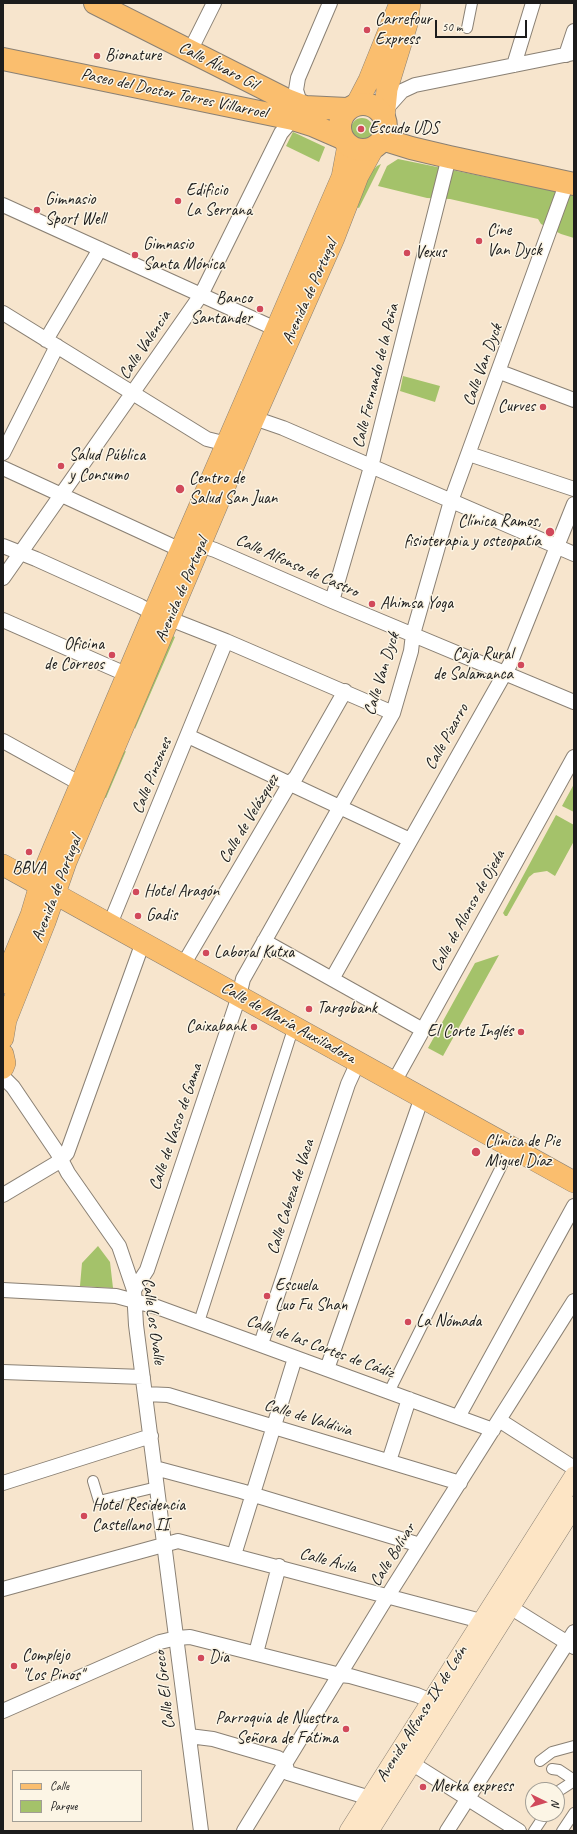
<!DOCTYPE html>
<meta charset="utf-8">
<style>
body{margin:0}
#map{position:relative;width:577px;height:1834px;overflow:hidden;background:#f7e5cd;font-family:Caveat,sans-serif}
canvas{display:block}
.frame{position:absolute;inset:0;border:4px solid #1c1c1c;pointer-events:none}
.legend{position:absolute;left:12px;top:1770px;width:130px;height:52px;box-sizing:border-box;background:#fcf5e5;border:1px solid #a29e95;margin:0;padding:5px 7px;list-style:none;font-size:12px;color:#1c1c1c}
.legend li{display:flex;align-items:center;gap:8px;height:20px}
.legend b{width:20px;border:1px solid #a29e95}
.north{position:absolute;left:525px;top:1782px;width:40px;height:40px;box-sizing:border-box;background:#fcf5e5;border:1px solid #a29e95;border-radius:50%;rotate:95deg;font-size:11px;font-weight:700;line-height:16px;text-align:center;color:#1c1c1c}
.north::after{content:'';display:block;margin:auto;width:14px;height:18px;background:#d1495b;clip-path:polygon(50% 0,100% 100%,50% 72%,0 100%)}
.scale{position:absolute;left:435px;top:20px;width:92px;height:18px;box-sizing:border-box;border:2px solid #1c1c1c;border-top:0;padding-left:5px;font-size:12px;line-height:14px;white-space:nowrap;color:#1c1c1c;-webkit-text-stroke:3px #fcf5e5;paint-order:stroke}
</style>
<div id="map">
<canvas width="577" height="1834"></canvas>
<div class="frame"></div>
<ul class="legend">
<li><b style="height:5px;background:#fabe6e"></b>Calle</li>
<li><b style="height:11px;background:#a4c26a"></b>Parque</li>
</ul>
<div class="north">N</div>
<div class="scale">50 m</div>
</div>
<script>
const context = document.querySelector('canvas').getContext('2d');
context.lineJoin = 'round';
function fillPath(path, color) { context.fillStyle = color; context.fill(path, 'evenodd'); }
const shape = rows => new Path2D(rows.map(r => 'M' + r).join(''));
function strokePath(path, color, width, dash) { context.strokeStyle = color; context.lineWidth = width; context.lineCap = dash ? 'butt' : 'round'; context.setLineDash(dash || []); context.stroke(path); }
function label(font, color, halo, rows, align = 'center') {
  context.font = font + ' Caveat,sans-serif'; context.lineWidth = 3; context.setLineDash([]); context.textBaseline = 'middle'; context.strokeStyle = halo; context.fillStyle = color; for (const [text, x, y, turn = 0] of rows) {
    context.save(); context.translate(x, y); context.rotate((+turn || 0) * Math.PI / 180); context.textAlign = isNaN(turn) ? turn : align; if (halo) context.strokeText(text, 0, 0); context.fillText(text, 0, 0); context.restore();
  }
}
fillPath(shape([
 '351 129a11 11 0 1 1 22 0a11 11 0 1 1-22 0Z',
 [293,132,325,147,319,162,286,146],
 [398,159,574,195,574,238,561,234,541,224,538,219,450,199,427,198,378,186,387,166],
 [381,164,359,208,354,206,372,171,377,166],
 [403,376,440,386,435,402,400,391],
 [171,635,175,637,135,729,133,723],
 [126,751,106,798,102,797,121,753],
 [574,784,574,812,562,806],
 [556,815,574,825,574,841,555,876,547,871,534,873,529,877,507,916,505,916,503,913],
 [499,955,443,1056,428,1048,475,963],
 [98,1246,110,1262,113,1288,80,1286,82,1263]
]), '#a4c26a');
const pedestrian = shape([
 [467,28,472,3],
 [199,1322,294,1026],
 [389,1392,511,1147],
 [93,1481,99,1501,157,1487],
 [540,1761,552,1752,574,1746],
 [552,1769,559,1770,574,1780],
 [557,1792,574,1781],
 [534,1831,542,1819,541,1814],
 [562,1831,574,1813]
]);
const minor = shape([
 [190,51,214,3],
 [566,55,574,31],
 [514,65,533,3],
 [301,106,296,90,298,78,330,3],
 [385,110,402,91,415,85,574,53],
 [3,205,276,329],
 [3,313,207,439,219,442,228,440],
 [46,340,100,249],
 [500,372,574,400],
 [254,418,283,428,574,554],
 [3,453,57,346],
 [469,454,574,489],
 [3,468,181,550,200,545,215,550,332,601,574,702],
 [3,546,36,559,140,606,147,610,152,616],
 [3,578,201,295,281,133,293,119],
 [332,601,371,467,449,157],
 [170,619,226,641,393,713],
 [3,620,128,675],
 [188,736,410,840],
 [3,741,81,784],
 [110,924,226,641],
 [264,941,423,1030],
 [183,965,290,783,296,777,345,691],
 [332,979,510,664,574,504],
 [3,1077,13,1087,57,1152,68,1173,119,1246,134,1290,136,1325,201,1831],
 [394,1082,574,757],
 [3,1195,60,1161,67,1153,143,942],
 [3,1290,116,1296,157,1307,493,1430],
 [134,1290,147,1270,239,996,243,979,393,713,411,651,413,634,451,501,567,182],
 [261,1344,348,1084,358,1062],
 [327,1369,422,1097],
 [3,1372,143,1377],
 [145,1394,168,1395,460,1483],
 [458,1417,574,1206],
 [499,1420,574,1468],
 [389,1461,409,1399],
 [155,1468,241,1491,420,1545],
 [3,1483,151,1436],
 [234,1555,295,1358],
 [3,1589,178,1541,481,1621],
 [502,1602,574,1647],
 [256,1653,279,1566],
 [3,1711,160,1642,177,1638,190,1637,340,1675,350,1676,417,1695,431,1701],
 [189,1736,213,1739,278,1758,285,1763,288,1773,370,1798],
 [405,1759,519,1831],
 [244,1831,382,1605,574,1301],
 [447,1831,574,1632]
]);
const secondary = shape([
 [349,1831,574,1476],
 [369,1831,574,1506]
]);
const primary = shape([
 [356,105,369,80,400,3],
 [384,118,387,89,407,24,410,3],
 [3,865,574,1182],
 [3,983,31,915,44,871,54,847,152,616,342,177,348,145],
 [3,1038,6,1020,45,922,66,862,248,432,334,238,358,176,374,147],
 [3,1054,5,1063,3,1068]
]);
const trunk = shape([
 [95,3,287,100,305,107,347,109],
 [3,59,293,119,312,125,342,138],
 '340 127a23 23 0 1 1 46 0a23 23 0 1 1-46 0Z',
 [382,139,411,148,449,157,574,184]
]);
strokePath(pedestrian, '#8a8074', 12);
strokePath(minor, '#8a8074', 16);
strokePath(secondary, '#8a8074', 20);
strokePath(primary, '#8a8074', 22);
strokePath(trunk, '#8a8074', 24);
strokePath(pedestrian, '#fff', 10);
strokePath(minor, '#fff', 14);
strokePath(secondary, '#fde5c5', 19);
strokePath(primary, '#fabe6e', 21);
strokePath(trunk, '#fabe6e', 22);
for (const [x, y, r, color] of [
 [367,30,4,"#d1495b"],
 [97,56,4,"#d1495b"],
 [361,129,4,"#d1495b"],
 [178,201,4,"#d1495b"],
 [37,210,4,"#d1495b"],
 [479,241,4,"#d1495b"],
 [407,253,4,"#d1495b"],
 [135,255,4,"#d1495b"],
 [260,309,4,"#d1495b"],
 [543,407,4,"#d1495b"],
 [61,466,4,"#d1495b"],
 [180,489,5,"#d1495b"],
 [550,532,5,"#d1495b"],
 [372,604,4,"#d1495b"],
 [112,655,4,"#d1495b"],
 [521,665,4,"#d1495b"],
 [29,852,4,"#d1495b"],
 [136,892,4,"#d1495b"],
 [138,916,4,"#d1495b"],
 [206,953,4,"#d1495b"],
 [309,1009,4,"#d1495b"],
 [254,1027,4,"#d1495b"],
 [521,1032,4,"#d1495b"],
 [476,1152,5,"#d1495b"],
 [267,1296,4,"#d1495b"],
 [408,1322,4,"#d1495b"],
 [84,1516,4,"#d1495b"],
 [201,1658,4,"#d1495b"],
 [14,1666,4,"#d1495b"],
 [346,1729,4,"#d1495b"],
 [423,1787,4,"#d1495b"]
]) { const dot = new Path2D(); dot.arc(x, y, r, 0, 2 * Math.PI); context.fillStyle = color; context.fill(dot); strokePath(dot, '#fcf5e5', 1.5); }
label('17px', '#1c1c1c', '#fcf5e5', [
 ["Carrefour",375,20],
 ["Express",375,40],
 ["Bionature",105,56],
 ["Escudo UDS",369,129],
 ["Edificio",186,191],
 ["La Serrana",186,211],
 ["Gimnasio",45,200],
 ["Sport Well",45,220],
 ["Cine",487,231],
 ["Van Dyck",487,251],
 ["Gimnasio",143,245],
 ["Santa Mónica",143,265],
 ["Vexus",415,253],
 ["Banco",252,299,"right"],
 ["Santander",252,319,"right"],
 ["Curves",535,407,"right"],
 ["Salud Pública",69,456],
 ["y Consumo",69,476],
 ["Centro de",189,479],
 ["Salud San Juan",189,499],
 ["Clínica Ramos,",541,522,"right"],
 ["fisioterapia y osteopatía",541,542,"right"],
 ["Ahimsa Yoga",380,604],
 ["Oficina",104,645,"right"],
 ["de Correos",104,665,"right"],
 ["Caja Rural",513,655,"right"],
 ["de Salamanca",513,675,"right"],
 ["BBVA",29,869,"center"],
 ["Hotel Aragón",144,892],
 ["Gadis",146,916],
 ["Laboral Kutxa",214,953],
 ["Targobank",317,1009],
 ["Caixabank",246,1027,"right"],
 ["El Corte Inglés",513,1032,"right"],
 ["Clínica de Pie",485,1142],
 ["Miguel Díaz",485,1162],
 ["Escuela",275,1286],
 ["Luo Fu Shan",275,1306],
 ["La Nómada",416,1322],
 ["Hotel Residencia",92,1506],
 ["Castellano II",92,1526],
 ["Complejo",22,1656],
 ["\"Los Pinos\"",22,1676],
 ["Dia",209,1658],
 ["Parroquia de Nuestra",338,1719,"right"],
 ["Señora de Fátima",338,1739,"right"],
 ["Merka express",431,1787]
], 'left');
label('17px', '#1c1c1c', '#fcf5e5', [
 ["Calle Álvaro Gil",218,66,27],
 ["Paseo del Doctor Torres Villarroel",174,94,12],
 ["Avenida de Portugal",310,292,-66],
 ["Calle Valencia",145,345,-56],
 ["Calle Van Dyck",483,365,-70],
 ["Calle Fernando de la Peña",376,376,-76],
 ["Calle Alfonso de Castro",297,566,24],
 ["Avenida de Portugal",182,590,-67],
 ["Calle Van Dyck",382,674,-73],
 ["Calle Pizarro",447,737,-61],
 ["Calle Pinzones",152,776,-68],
 ["Calle de Velázquez",249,819,-59],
 ["Avenida de Portugal",57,889,-69],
 ["Calle de Alonso de Ojeda",468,911,-61],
 ["Calle de María Auxiliadora",288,1023,29],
 ["Calle de Vasco de Gama",176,1127,-71],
 ["Calle Cabeza de Vaca",291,1197,-72],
 ["Calle Los Ovalle",153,1321,82],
 ["Calle de las Cortes de Cádiz",320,1347,20],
 ["Calle de Valdivia",308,1418,17],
 ["Calle Bolívar",393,1555,-58],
 ["Calle Ávila",328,1561,15],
 ["Calle El Greco",165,1690,-97],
 ["Avenida Alfonso IX de León",422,1714,-58]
]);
</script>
